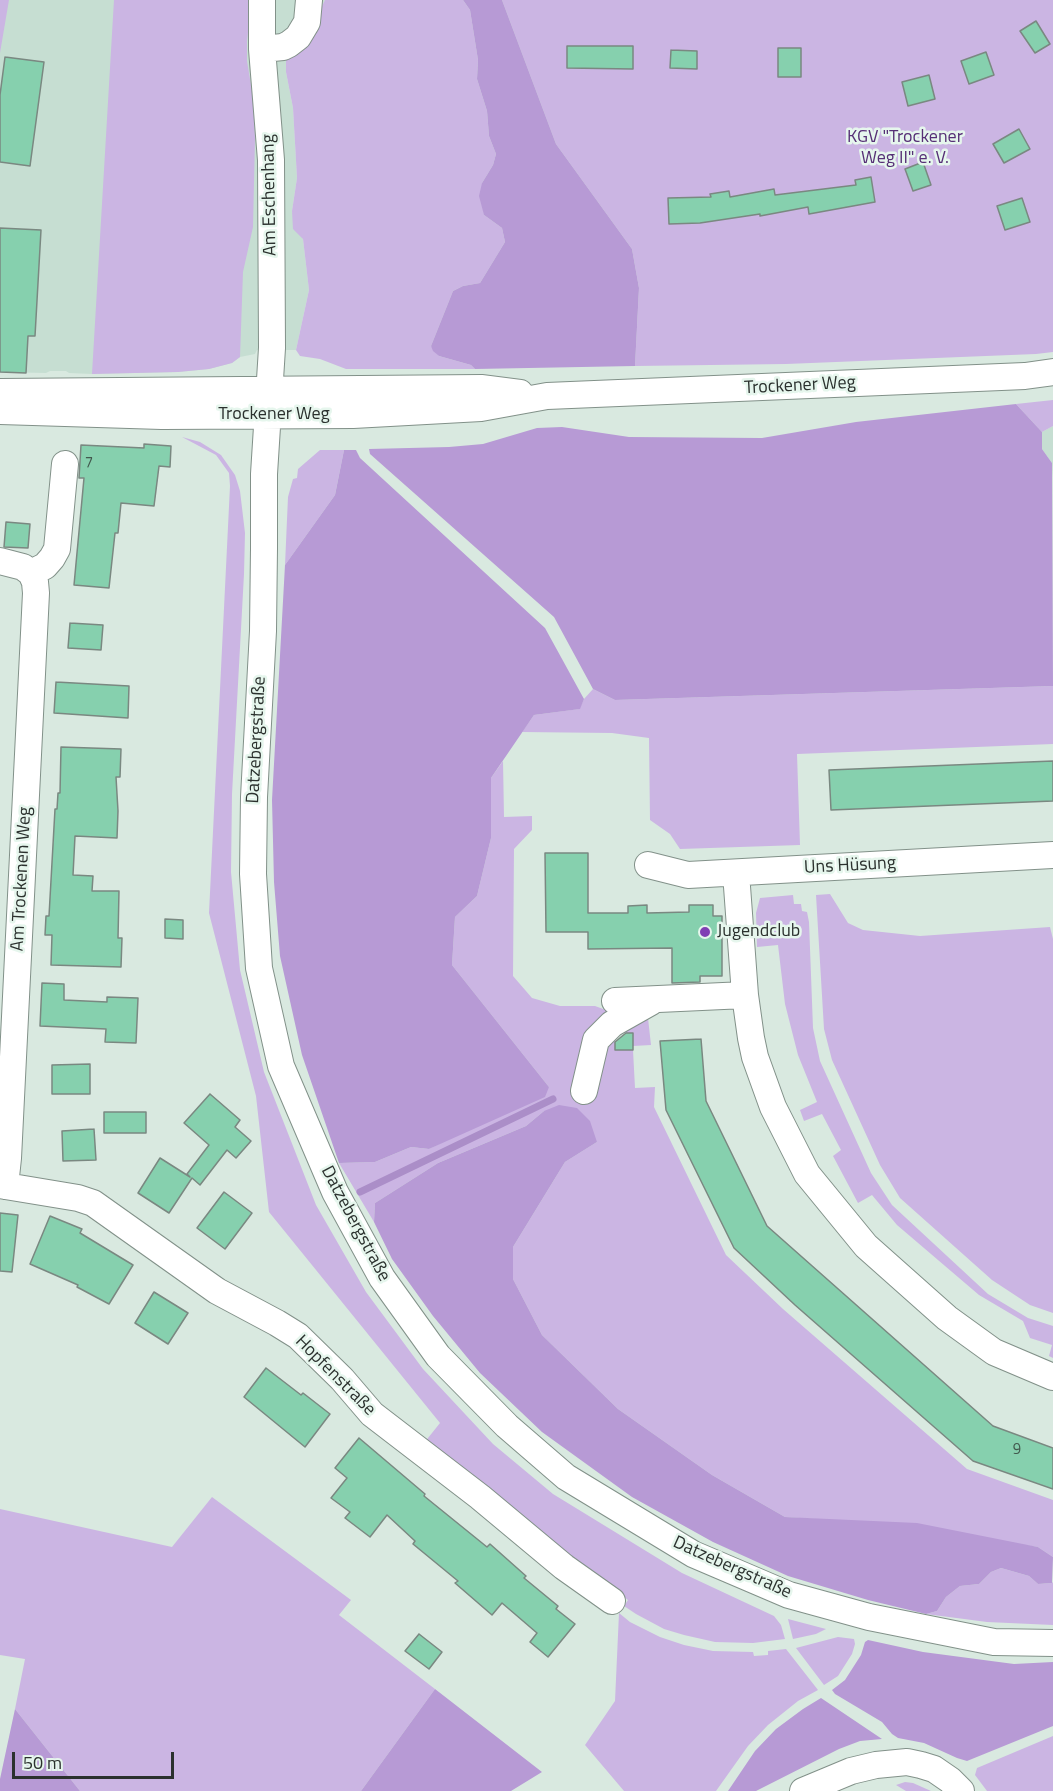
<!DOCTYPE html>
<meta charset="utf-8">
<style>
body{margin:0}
#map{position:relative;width:1053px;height:1791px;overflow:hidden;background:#d9e9e0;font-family:"Titillium Web",sans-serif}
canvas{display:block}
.scale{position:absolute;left:12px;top:1752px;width:162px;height:27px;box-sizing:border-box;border:3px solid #2b312e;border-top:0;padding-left:8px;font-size:18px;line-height:21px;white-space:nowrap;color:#2b312e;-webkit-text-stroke:4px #e6f6ed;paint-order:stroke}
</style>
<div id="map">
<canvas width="1053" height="1791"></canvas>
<div class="scale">50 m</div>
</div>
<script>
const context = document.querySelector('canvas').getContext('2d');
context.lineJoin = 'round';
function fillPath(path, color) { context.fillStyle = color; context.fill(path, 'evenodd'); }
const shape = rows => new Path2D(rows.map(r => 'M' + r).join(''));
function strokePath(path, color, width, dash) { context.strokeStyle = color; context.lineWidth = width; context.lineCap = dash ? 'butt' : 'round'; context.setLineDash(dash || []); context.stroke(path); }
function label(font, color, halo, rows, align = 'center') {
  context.font = font + ' "Titillium Web",sans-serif'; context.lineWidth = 5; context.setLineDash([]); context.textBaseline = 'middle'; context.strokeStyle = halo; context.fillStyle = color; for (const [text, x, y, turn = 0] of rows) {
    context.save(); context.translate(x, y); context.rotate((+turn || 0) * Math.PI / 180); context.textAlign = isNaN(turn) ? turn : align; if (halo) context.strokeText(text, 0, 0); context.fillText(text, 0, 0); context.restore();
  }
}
fillPath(shape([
 [0,0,325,0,301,48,286,72,293,108,297,178,292,211,303,239,309,290,296,350,257,350,255,354,240,357,232,363,209,369,178,372,92,374,69,373,66,371,50,371,46,373,0,372],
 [1053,426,1053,478,1052,463,1042,449,1042,432]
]), '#c6ded2');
fillPath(shape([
 [0,0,9,0,0,53],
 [114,0,252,0,247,41,247,61,253,97,255,138,253,227,243,272,240,357,232,363,209,369,178,372,92,374],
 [325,0,463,0,470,10,478,60,477,79,487,111,489,136,496,154,493,165,482,183,484,215,502,228,505,242,480,283,463,286,453,291,431,346,439,356,471,365,475,369,346,369,320,359,300,356,296,350,309,290,303,239,293,229,292,211,297,178,293,108,286,72,286,60,290,53,301,48],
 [502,0,1053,0,1053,352,1036,354,786,364,635,366,639,288,632,249,556,144],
 [1053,400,1053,426,1042,432,1016,404],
 [182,437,200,442,221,455,235,475,240,491,245,533,244,574,232,794,231,872,240,970,264,1072,316,1205,366,1292,423,1369,493,1444,553,1494,682,1573,774,1616,781,1625,785,1639,753,1643,715,1642,684,1635,664,1629,636,1614,624,1606,628,1600,424,1443,440,1423,269,1212,256,1096,209,913,230,486,229,473,216,455],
 [320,450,344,450,335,495,285,565,288,497,293,479,297,478,298,469],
 [1053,686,1053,744,797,754,800,845,680,849,670,834,650,820,649,738,612,733,522,732,534,715,579,709,584,699,593,689,615,700],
 [503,761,504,817,532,816,532,830,514,849,513,976,532,998,560,1006,595,1006,614,1013,602,1041,631,1018,648,1018,651,1045,633,1046,633,1033,615,1033,615,1050,633,1050,635,1088,655,1087,654,1107,726,1255,783,1309,967,1469,1053,1500,1053,1557,1038,1547,860,1522,785,1517,712,1475,618,1409,542,1335,513,1279,513,1247,565,1162,597,1142,544,1111,526,1126,438,1163,375,1203,374,1222,339,1163,375,1162,411,1147,429,1149,549,1087,452,965,455,917,477,896,491,838,491,778],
 [830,894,848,923,863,930,920,936,1050,927,1053,939,1053,1313,1030,1305,992,1280,900,1198,880,1165,832,1060,824,1029,816,895],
 [793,895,794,904,801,904,802,911,807,912,809,922,813,1028,820,1061,871,1173,892,1205,988,1294,1028,1318,1053,1326,1053,1358,1049,1356,1052,1345,1030,1338,1023,1321,979,1295,897,1225,872,1195,858,1203,833,1156,841,1150,822,1114,804,1121,800,1110,817,1102,798,1055,785,1004,778,945,757,947,756,913,760,898],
 [212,1497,351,1600,339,1615,435,1689,361,1791,80,1791,15,1709,25,1659,0,1655,0,1509,172,1547],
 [1001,1568,1029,1576,1038,1584,1052,1583,1053,1582,1053,1625,987,1622,926,1614,937,1611,946,1597,960,1586,979,1584,991,1572],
 [619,1613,630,1622,660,1637,684,1645,713,1651,753,1652,754,1656,768,1655,768,1651,786,1649,818,1690,798,1701,768,1725,748,1746,716,1791,624,1791,585,1745,615,1701],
 [788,1619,826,1629,816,1634,793,1639],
 [838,1637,854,1639,855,1644,852,1654,838,1676,824,1685,796,1648],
 [1053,1736,1053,1791,987,1791,975,1775,977,1768],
 [905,1782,913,1783,931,1791,906,1791,896,1785]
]), '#cbb5e3');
fillPath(shape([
 [463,0,502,0,556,144,632,249,639,288,635,366,475,369,471,365,439,356,433,351,431,346,453,291,463,286,480,283,505,242,502,228,484,215,479,196,482,183,493,165,496,154,489,136,487,111,477,79,478,60,470,10],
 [1016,404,1042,432,1042,449,1052,463,1053,686,615,700,593,689,554,617,370,454,369,449,449,447,483,444,537,428,562,427,629,437,762,438,856,422],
 [344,450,356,450,360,458,545,628,584,699,580,709,534,715,491,778,491,838,477,896,455,917,452,965,549,1087,545,1097,429,1149,411,1147,375,1162,339,1163,302,1055,280,956,274,882,272,800,285,565,335,495],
 [559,1105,577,1108,590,1121,597,1142,565,1162,513,1247,513,1279,542,1335,618,1409,712,1475,785,1517,917,1523,1038,1547,1053,1557,1052,1583,1038,1584,1029,1576,1001,1568,991,1572,979,1584,960,1586,946,1597,937,1611,926,1614,868,1600,788,1576,713,1542,632,1497,542,1432,480,1373,433,1316,392,1259,374,1222,375,1203,438,1163,526,1126,544,1111],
 [868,1640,923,1652,1014,1664,1053,1662,1053,1726,967,1761,957,1758,924,1743,898,1738,892,1734,882,1722,835,1694,832,1690,845,1680,861,1655,865,1642],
 [435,1689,542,1772,511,1791,361,1791],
 [821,1698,882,1739,860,1741,839,1749,756,1791,728,1791,755,1751,776,1729,803,1709],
 [15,1709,80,1791,0,1791,0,1779]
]), '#b79ad5');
strokePath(shape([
 [360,1192,553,1099]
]), '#ab8ec8', 7);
const building = shape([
 [1036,21,1050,44,1035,53,1020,31,1036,21],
 [567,46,633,46,633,69,567,68,567,46],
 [778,48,801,48,801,77,778,77,778,48],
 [671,50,697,51,697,69,670,68,671,50],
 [986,52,994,75,969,84,961,61,986,52],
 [5,57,44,62,30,166,0,162,0,95,5,57],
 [929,75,935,99,908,106,902,82,929,75],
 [1019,129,1030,149,1004,163,993,144,1019,129],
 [923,162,931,185,913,191,905,169,923,162],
 [871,177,875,202,809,214,808,207,760,216,760,214,700,223,669,224,668,198,711,197,710,194,729,191,730,197,774,189,775,195,856,185,855,180,871,177],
 [1022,198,1030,222,1005,230,997,206,1022,198],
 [0,228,41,230,35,336,28,336,26,373,0,372,0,228],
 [144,444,171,446,170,467,159,466,154,506,121,503,118,533,115,533,109,588,74,585,84,478,79,478,81,445,144,448,144,444],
 [6,522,30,524,28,548,4,547,6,522],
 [70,623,103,625,101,650,68,648,70,623],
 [56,682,129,686,128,718,54,713,56,682],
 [61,747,121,749,120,777,116,777,118,811,117,838,75,836,73,875,93,876,92,891,119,891,118,938,122,938,121,967,51,965,52,935,45,935,46,916,49,916,55,809,57,809,58,793,60,793,61,747],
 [1053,761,1053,801,831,810,829,770,1053,761],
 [545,853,588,853,588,913,628,913,628,906,647,905,647,913,689,912,689,905,713,905,713,916,722,916,722,976,700,976,700,982,672,983,672,948,588,949,588,932,546,932,545,853],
 [165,919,183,920,183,939,165,938,165,919],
 [42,983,64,984,64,1000,107,1002,107,997,138,998,136,1043,105,1042,106,1029,40,1026,42,983],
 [626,1033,633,1033,633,1050,615,1050,615,1042,626,1033],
 [701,1039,706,1101,767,1226,993,1426,1053,1448,1053,1489,973,1461,795,1305,734,1248,666,1110,660,1041,701,1039],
 [90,1064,90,1094,52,1094,52,1065,90,1064],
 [210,1094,240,1120,235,1127,251,1141,236,1158,227,1150,200,1185,192,1178,169,1213,138,1193,160,1158,190,1177,187,1174,209,1145,184,1123,210,1094],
 [104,1112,146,1112,146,1133,104,1133,104,1112],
 [94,1129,96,1160,63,1161,62,1131,94,1129],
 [224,1192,252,1213,225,1249,197,1228,224,1192],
 [0,1213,18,1215,12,1272,0,1271,0,1213],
 [50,1216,82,1229,80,1233,133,1265,109,1304,77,1287,78,1285,30,1264,50,1216],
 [154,1292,188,1313,168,1344,135,1323,154,1292],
 [266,1368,301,1395,303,1393,330,1414,305,1447,244,1397,266,1368],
 [359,1438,425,1494,424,1496,487,1547,490,1544,526,1576,524,1578,558,1606,556,1609,575,1624,548,1657,530,1642,537,1633,502,1603,492,1615,455,1583,458,1581,413,1544,415,1541,387,1515,370,1537,345,1518,350,1512,331,1498,347,1478,335,1468,359,1438],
 [419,1634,442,1652,429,1669,405,1651,419,1634]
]);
fillPath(building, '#86d0ae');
strokePath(building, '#7a8881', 1.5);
const minor = shape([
 [262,0,262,49,271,160,272,348,264,474,264,548,263,631,254,797,253,874,259,968,281,1066,335,1192,382,1278,438,1356,507,1426,566,1477,693,1554,789,1595,869,1617,994,1642,1053,1643],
 [262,49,283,47,289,44,298,37,307,22,309,0],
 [0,392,481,388,520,393],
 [0,411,162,416,353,415,481,408,547,396,1025,376,1053,372],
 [0,561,23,567,31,573,35,582,36,593,8,1158,5,1186],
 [31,573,45,566,52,558,57,549,65,464],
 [648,865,688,875,1053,855],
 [736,873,745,995,751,1038,755,1057,773,1107,807,1174,866,1246,947,1318,994,1352,1053,1377],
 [615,1001,745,995],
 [584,1091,596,1040,612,1024,651,1002],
 [0,1185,78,1198,93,1203,217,1291,277,1323,298,1336,342,1379,372,1414,480,1497,564,1567,612,1601],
 [803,1791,851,1771,876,1765,907,1762,921,1765,934,1769,950,1780,961,1791]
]);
strokePath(minor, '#829189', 28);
strokePath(minor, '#fff', 26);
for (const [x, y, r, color] of [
 [705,932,6,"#803fb4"]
]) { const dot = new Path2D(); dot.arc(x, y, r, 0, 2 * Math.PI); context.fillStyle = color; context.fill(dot); strokePath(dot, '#e6f6ed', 2); }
label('15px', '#42594e', null, [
 ["7",89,463],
 ["9",1017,1450]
]);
label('18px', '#562f76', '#e6f6ed', [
 ["KGV \"Trockener",905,138],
 ["Weg II\" e. V.",905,159]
]);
label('18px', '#2b312e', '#e6f6ed', [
 ["Am Eschenhang",270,195,-91],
 ["Trockener Weg",800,386,-3],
 ["Trockener Weg",274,415],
 ["Datzebergstraße",257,740,-87],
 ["Uns Hüsung",850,866,-3],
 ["Am Trockenen Weg",22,879,-87],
 ["Datzebergstraße",355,1224,62],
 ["Hopfenstraße",335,1376,45],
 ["Datzebergstraße",732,1568,24]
]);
label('18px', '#2b312e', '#e6f6ed', [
 ["Jugendclub",717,932]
], 'left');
</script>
